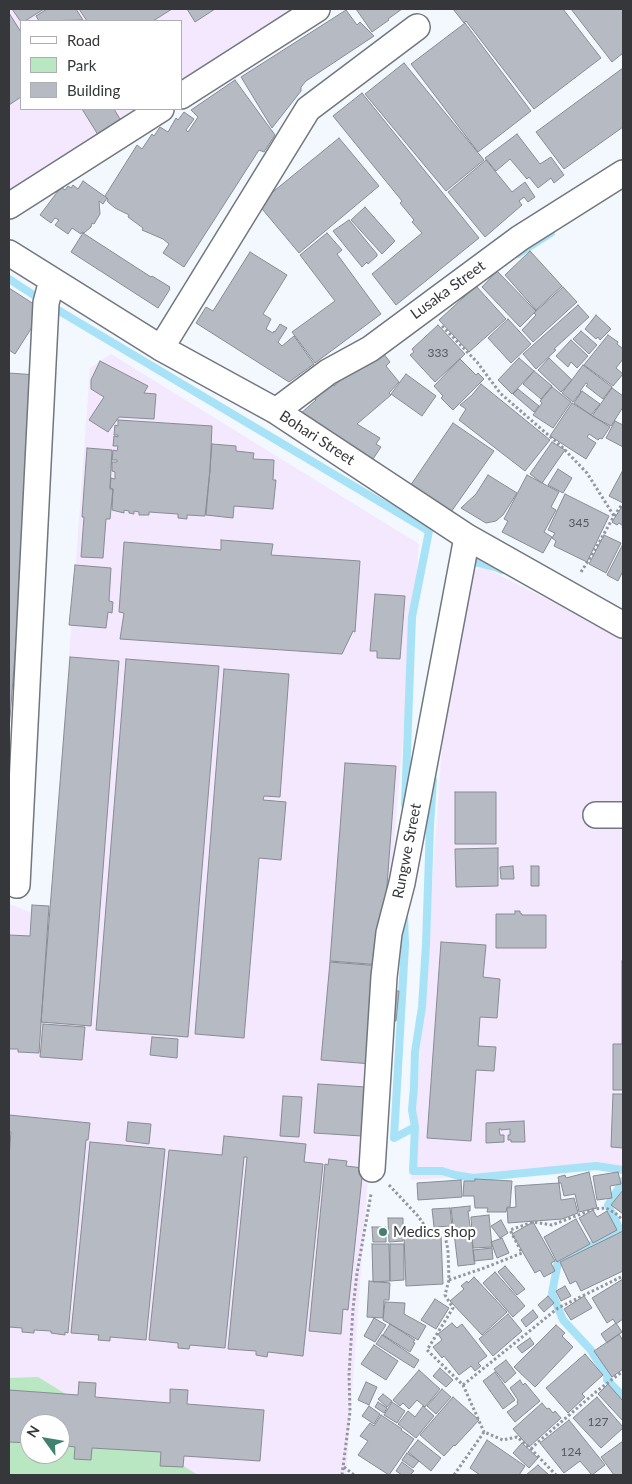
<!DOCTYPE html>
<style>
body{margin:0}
#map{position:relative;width:632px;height:1484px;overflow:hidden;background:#f3f7fe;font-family:Lato,sans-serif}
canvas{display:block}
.frame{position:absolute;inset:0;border:10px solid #35373b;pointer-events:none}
.legend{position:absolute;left:20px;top:20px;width:162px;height:90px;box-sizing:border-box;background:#fff;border:1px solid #aeafb1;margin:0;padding:6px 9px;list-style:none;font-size:15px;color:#35373b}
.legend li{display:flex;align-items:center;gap:10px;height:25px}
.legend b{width:25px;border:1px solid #aeafb1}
.north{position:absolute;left:20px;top:1414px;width:50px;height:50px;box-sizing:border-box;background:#fff;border:1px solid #aeafb1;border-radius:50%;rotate:302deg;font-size:14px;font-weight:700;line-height:20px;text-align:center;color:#35373b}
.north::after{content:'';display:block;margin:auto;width:18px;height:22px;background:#418170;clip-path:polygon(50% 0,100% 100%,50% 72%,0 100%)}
</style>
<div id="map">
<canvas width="632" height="1484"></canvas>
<div class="frame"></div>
<ul class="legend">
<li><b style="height:6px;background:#fff"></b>Road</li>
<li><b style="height:14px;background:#b8e7c1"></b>Park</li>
<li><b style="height:14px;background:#b6bbc3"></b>Building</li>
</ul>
<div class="north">N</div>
</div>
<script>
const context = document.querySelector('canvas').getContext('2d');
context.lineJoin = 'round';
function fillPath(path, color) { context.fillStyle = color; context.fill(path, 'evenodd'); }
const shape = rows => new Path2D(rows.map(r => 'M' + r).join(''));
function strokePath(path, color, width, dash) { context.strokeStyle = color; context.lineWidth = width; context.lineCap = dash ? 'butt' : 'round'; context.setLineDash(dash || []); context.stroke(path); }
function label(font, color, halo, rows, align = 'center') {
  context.font = font + ' Lato,sans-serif'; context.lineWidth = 4.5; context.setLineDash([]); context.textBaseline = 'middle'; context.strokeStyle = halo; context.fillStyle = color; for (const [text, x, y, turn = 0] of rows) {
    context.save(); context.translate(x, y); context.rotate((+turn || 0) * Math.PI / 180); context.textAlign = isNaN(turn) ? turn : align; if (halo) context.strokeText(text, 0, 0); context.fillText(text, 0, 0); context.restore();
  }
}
fillPath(shape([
 [9,9,312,9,181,94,181,21,21,21,21,109,158,109,22,197,9,188],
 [111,354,419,544,380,1012,346,1475,9,1475,9,904,50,920,90,368],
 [30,1424,60,1424,60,1454,30,1454],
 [483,567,623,637,623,1166,411,1180,454,578]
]), '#f3e8fd');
fillPath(shape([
 [38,1377,198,1475,9,1475,9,1378],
 [30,1424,60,1424,60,1454,30,1454]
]), '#b8e7c1');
strokePath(shape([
 [518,254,551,233],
 [9,279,46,303,429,531,412,617,405,805],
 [465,565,475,562,495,567,502,570],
 [433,780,430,826,426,944,422,1007,415,1052,414,1087,412,1110,415,1127,413,1171,442,1171,455,1175,473,1178,596,1166,623,1170],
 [404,914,405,945,394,1138,415,1127],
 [623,1181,608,1205,620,1230,558,1262,552,1293,563,1320,590,1349,608,1377,607,1380,623,1396]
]), '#a7e2f7', 8);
const building = shape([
 [12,9,44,9,25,21,21,22,12,9],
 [47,9,76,9,83,20,39,21,36,16,47,9],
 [79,9,172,9,153,21,87,21,79,9],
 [187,9,215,9,195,22,187,9],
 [356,9,402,9,388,19,389,20,372,32,356,9],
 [453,9,563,9,601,58,534,109,466,21,464,23,453,9],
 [571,9,623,9,623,53,612,62,571,9],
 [346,10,357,25,360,22,374,36,306,81,301,87,301,91,272,128,241,77,346,10],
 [9,13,21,32,21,97,9,105,9,13],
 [465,23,531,111,478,152,411,64,465,23],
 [404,63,484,160,446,191,365,94,404,63],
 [623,68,623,127,564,169,536,132,623,68],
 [235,80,275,135,264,152,259,150,184,267,163,253,169,244,163,239,142,230,143,228,128,217,129,215,115,208,109,203,107,201,108,199,105,196,137,145,142,149,152,134,154,136,160,127,168,132,176,118,178,120,184,112,194,119,186,130,188,132,198,117,191,110,235,80],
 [362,93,479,238,396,305,372,274,422,233,412,222,414,220,400,203,402,201,333,116,362,93],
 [82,109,114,109,123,124,100,138,82,109],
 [517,134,540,164,551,157,564,175,554,183,551,178,538,188,529,177,527,179,510,159,496,171,485,158,517,134],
 [339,138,379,186,299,253,258,204,339,138],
 [486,160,512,192,525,182,535,197,528,202,524,197,519,201,522,205,485,237,448,192,486,160],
 [83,181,107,198,103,204,99,201,100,214,94,224,92,223,91,227,84,233,82,232,81,234,72,228,68,234,55,225,59,220,55,218,51,223,40,215,61,187,65,190,68,186,71,188,73,185,78,189,83,181],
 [365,207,395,241,382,254,351,220,365,207],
 [349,220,377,254,377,256,368,264,367,262,362,267,333,231,349,220],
 [83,233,151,277,152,276,170,287,169,288,170,289,158,308,71,252,83,233],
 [327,233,342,250,337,254,381,314,315,363,292,332,335,301,300,255,327,233],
 [530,251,562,286,536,310,505,275,530,251],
 [250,252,287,275,263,314,271,319,266,329,273,333,274,331,275,332,280,324,287,328,278,342,282,346,294,336,314,364,289,382,196,323,206,307,213,311,250,252],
 [497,271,536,311,520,327,482,287,497,271],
 [476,286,506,319,469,352,439,320,476,286],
 [563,287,577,302,533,342,522,330,536,315,534,313,563,287],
 [9,288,43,310,15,354,9,350,9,288],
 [578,305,589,317,554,349,556,350,536,369,523,354,578,305],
 [596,315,611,329,600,340,598,337,596,339,585,329,596,315],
 [508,319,531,344,511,363,488,338,508,319],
 [438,325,465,354,435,382,410,355,414,352,412,349,438,325],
 [581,331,597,345,589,354,573,339,581,331],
 [608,335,618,342,617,344,623,349,623,359,616,368,623,374,613,386,584,365,608,335],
 [571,340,588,356,577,368,571,362,568,367,556,356,571,340],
 [380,349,390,362,386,366,399,382,389,393,391,395,357,424,380,438,376,444,381,447,371,462,300,414,316,400,313,396,331,382,334,386,343,378,341,376,380,349],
 [519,358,534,371,512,394,498,380,519,358],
 [549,358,572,380,561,392,538,370,549,358],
 [460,359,476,375,478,373,484,379,453,410,441,398,443,396,434,386,460,359],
 [100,361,148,386,144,393,156,394,154,419,119,417,108,432,89,420,104,397,91,389,91,380,100,361],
 [583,365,612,387,603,399,586,386,588,384,586,383,580,391,581,392,573,402,562,393,583,365],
 [534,371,552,386,541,399,523,384,534,371],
 [9,373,37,375,9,730,9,373],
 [406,374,436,396,422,416,391,394,406,374],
 [481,384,550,440,525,471,459,420,466,409,460,405,472,395,481,384],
 [552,387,571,402,553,428,533,415,542,403,540,401,552,387],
 [612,388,623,396,623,407,611,426,592,416,612,388],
 [518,389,539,406,534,412,513,394,518,389],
 [582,391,600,404,591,415,574,403,582,391],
 [572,403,610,427,602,439,600,438,598,440,589,434,587,437,596,443,586,459,550,436,572,403],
 [118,420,212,426,210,471,205,516,187,515,187,519,178,518,178,514,149,512,149,515,139,515,139,512,134,511,134,514,129,513,129,511,124,510,124,513,112,510,113,489,110,488,111,478,115,479,115,472,112,471,112,462,117,462,117,460,112,460,113,450,117,451,118,446,113,446,114,436,118,437,118,435,114,435,115,425,118,426,118,420],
 [615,421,623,425,623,447,606,438,615,421],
 [453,423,494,451,451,512,408,489,453,423],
 [552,442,565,450,542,483,530,474,552,442],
 [212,444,236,446,236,451,254,453,253,459,274,460,273,480,276,480,273,509,234,506,233,518,206,515,212,444],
 [87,448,112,450,110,489,113,489,110,519,106,519,103,558,81,557,84,517,82,517,87,448],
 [558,469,572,478,563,493,548,485,558,469],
 [623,470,623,503,609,496,623,470],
 [488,475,517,493,503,515,496,521,486,523,461,508,476,494,488,475],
 [527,475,559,492,551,507,556,510,544,532,552,537,543,553,502,532,508,521,504,519,527,475],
 [565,494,609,516,587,562,554,546,556,541,552,538,555,533,548,530,565,494],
 [623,505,623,529,622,528,623,526,619,523,617,525,612,522,623,505],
 [604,535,621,543,606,573,589,564,604,535],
 [221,540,273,544,271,555,360,561,355,632,353,631,342,654,120,639,124,613,119,612,124,542,221,550,221,540],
 [623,544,623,571,618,581,607,575,623,544],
 [75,565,111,568,109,601,113,602,112,613,108,612,106,628,69,625,75,565],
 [375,594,405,596,400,659,377,658,377,651,370,651,375,594],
 [70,657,119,661,91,1026,41,1022,70,657],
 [126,659,219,666,188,1037,96,1030,126,659],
 [224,669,289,674,280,797,264,796,263,800,286,802,281,860,259,858,244,1038,195,1034,224,669],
 [345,763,396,766,381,965,330,961,345,763],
 [455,792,496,792,496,844,455,844,455,792],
 [498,848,498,886,456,887,455,849,498,848],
 [513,866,514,879,501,879,500,867,513,866],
 [531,866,539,866,539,886,531,886,531,866],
 [32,905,49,906,39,1053,18,1052,18,1049,9,1049,9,935,30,936,32,905],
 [515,911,520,911,520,913,522,914,522,915,546,915,546,948,496,948,496,914,515,914,515,911],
 [441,942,486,945,483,977,500,979,497,1018,480,1017,478,1046,496,1047,494,1071,476,1070,471,1141,427,1138,441,942],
 [622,961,623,961,623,1090,613,1090,613,1044,622,1044,622,961],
 [330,962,381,966,372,1064,321,1060,330,962],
 [386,990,399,991,396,1021,383,1020,386,990],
 [43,1024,85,1027,82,1060,40,1057,43,1024],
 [152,1037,178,1039,177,1058,150,1055,152,1037],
 [318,1084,366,1087,362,1136,314,1133,318,1084],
 [613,1094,623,1094,623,1148,611,1147,613,1094],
 [283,1096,302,1097,299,1137,280,1136,283,1096],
 [9,1115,90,1123,88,1140,86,1140,68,1333,65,1332,65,1335,51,1333,51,1331,34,1330,34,1333,22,1332,22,1328,9,1327,9,1157,11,1132,9,1132,9,1115],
 [524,1121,525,1142,511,1142,511,1140,508,1140,508,1135,510,1135,510,1129,501,1130,501,1129,499,1129,500,1135,504,1135,504,1142,486,1143,486,1123,524,1121],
 [128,1122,151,1124,149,1144,126,1141,128,1122],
 [224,1136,306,1144,304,1162,323,1164,303,1356,268,1352,267,1357,256,1355,256,1351,228,1349,247,1157,244,1157,225,1348,190,1345,189,1349,178,1348,178,1343,149,1340,169,1150,222,1155,224,1136],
 [90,1142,165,1149,146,1340,110,1337,110,1341,98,1340,99,1335,71,1333,90,1142],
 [329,1159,347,1161,346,1166,363,1168,348,1310,343,1309,341,1334,309,1331,325,1164,328,1165,329,1159],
 [589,1172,597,1208,579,1212,575,1194,564,1196,561,1183,559,1183,558,1177,565,1175,566,1178,589,1172],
 [618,1172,621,1184,610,1186,612,1198,597,1200,593,1176,618,1172],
 [475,1179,512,1181,510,1207,507,1207,506,1212,487,1212,488,1208,475,1208,474,1196,463,1196,464,1181,475,1181,475,1179],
 [461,1180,462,1197,418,1200,417,1183,461,1180],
 [559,1183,561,1200,574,1198,578,1213,562,1219,508,1223,507,1208,516,1207,515,1186,559,1183],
 [623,1190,623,1214,611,1205,623,1190],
 [470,1206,470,1211,468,1211,475,1264,458,1266,451,1208,470,1206],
 [450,1208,452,1226,434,1227,432,1209,450,1208],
 [593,1210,597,1217,607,1211,617,1230,593,1243,579,1218,593,1210],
 [489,1215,492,1247,473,1248,471,1217,489,1215],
 [388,1218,403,1218,403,1241,389,1242,388,1218],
 [576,1219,590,1244,557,1262,544,1237,576,1219],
 [501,1220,508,1233,500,1238,491,1226,501,1220],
 [533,1222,555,1261,551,1263,555,1271,544,1277,540,1270,535,1273,512,1234,533,1222],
 [372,1227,386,1227,386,1242,373,1242,372,1227],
 [623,1231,623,1271,581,1291,576,1281,570,1284,560,1262,623,1231],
 [441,1236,443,1284,406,1286,404,1238,441,1236],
 [502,1238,509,1253,497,1258,491,1242,502,1238],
 [372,1244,389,1244,390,1281,373,1282,372,1244],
 [390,1244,404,1244,404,1280,390,1281,390,1244],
 [492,1248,493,1259,474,1261,473,1250,492,1248],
 [505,1266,525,1289,517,1295,498,1272,505,1266],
 [495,1272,525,1306,513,1317,483,1283,495,1272],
 [474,1277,507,1312,482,1335,450,1301,464,1289,461,1286,467,1281,468,1283,474,1277],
 [623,1279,623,1319,616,1324,613,1319,607,1323,592,1298,623,1279],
 [369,1281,390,1283,389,1300,384,1300,383,1318,367,1317,369,1281],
 [565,1286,571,1296,561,1301,556,1291,565,1286],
 [548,1296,554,1303,544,1312,538,1305,548,1296],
 [584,1296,592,1308,571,1320,564,1309,584,1296],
 [435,1299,449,1308,436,1329,421,1320,435,1299],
 [385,1302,405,1303,404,1314,426,1326,418,1340,383,1320,385,1302],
 [533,1310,538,1317,526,1327,521,1320,533,1310],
 [508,1314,522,1331,493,1356,479,1339,508,1314],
 [374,1318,386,1325,375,1342,364,1336,374,1318],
 [452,1323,457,1328,462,1324,487,1356,478,1363,481,1366,475,1371,471,1366,459,1375,444,1356,442,1358,433,1347,442,1340,438,1334,452,1323],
 [616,1323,622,1332,607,1343,601,1334,616,1323],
 [390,1324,415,1340,413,1342,415,1343,410,1352,383,1335,390,1324],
 [556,1325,565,1333,562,1336,573,1347,535,1387,514,1367,556,1325],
 [619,1334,623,1341,623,1369,612,1377,594,1351,619,1334],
 [382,1335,419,1360,414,1368,376,1344,382,1335],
 [530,1338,534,1344,522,1353,517,1347,530,1338],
 [374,1345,398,1361,386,1380,361,1364,374,1345],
 [585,1354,603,1375,582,1394,585,1397,568,1413,546,1388,585,1354],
 [506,1360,516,1373,505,1383,494,1369,506,1360],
 [440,1368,453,1380,446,1387,433,1376,440,1368],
 [419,1370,440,1389,425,1407,417,1400,409,1409,403,1403,400,1406,393,1400,419,1370],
 [495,1372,515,1400,503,1409,483,1381,495,1372],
 [520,1380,523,1385,525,1383,540,1401,515,1422,507,1412,518,1404,517,1402,518,1400,510,1388,520,1380],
 [79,1382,96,1383,95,1397,170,1403,170,1389,188,1390,187,1404,264,1410,260,1461,184,1456,183,1467,160,1466,161,1452,92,1448,91,1460,74,1459,75,1447,60,1445,60,1424,30,1424,30,1443,9,1442,9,1390,78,1395,79,1382],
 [366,1382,377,1387,369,1405,358,1400,366,1382],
 [608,1384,623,1401,623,1421,598,1394,608,1384],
 [442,1389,451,1397,436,1414,427,1406,442,1389],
 [383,1394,392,1401,387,1407,378,1399,383,1394],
 [453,1397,479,1420,455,1446,454,1445,444,1456,420,1435,453,1397],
 [597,1397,623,1427,623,1428,601,1448,573,1418,597,1397],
 [378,1402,387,1408,384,1413,375,1407,378,1402],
 [392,1402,405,1411,397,1423,384,1415,392,1402],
 [542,1403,547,1409,549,1408,553,1413,555,1411,561,1418,529,1447,513,1429,542,1403],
 [369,1406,380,1414,374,1424,362,1416,369,1406],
 [423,1406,434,1416,416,1438,398,1424,408,1411,415,1417,423,1406],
 [381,1415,402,1429,401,1430,414,1439,389,1475,358,1455,368,1441,360,1436,370,1423,374,1426,381,1415],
 [569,1420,605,1465,592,1475,580,1461,564,1473,540,1443,569,1420],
 [418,1440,441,1458,431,1471,408,1452,418,1440],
 [487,1440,525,1466,519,1475,480,1475,470,1468,487,1440],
 [623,1441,623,1474,621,1475,614,1475,601,1457,623,1441],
 [522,1443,538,1458,529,1468,513,1453,522,1443],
 [407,1453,419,1461,413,1468,402,1460,407,1453],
 [402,1462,414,1471,410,1475,402,1475,396,1471,402,1462],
 [538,1465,549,1475,526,1475,538,1465]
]);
fillPath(building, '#b6bbc3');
strokePath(building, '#888c94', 1);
const minor = shape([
 [181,96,317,9],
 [9,206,161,109],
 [9,253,161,348,276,411,467,537,623,625],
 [161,348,308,109,417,27],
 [276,411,328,372,370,349,520,238,623,173],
 [596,815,623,815],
 [17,885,46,303,52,280],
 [372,1169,384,977,389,933,402,883,467,537]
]);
strokePath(minor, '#72777e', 28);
strokePath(shape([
 [442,326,477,362,500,393,562,447,587,473,614,516],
 [581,572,592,555,614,516,623,503],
 [389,1185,418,1216,427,1229,444,1231,448,1250,449,1280,445,1295,453,1308,427,1350,463,1385,484,1432],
 [449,1280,484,1268,522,1253,510,1230,533,1222,552,1225,594,1209,606,1208,615,1213,623,1220],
 [463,1385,558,1308,623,1276],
 [531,1449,538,1442,597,1391,623,1371],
 [344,1467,354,1475],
 [342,1475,350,1412,349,1375,353,1309,357,1273,371,1194],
 [454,1475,484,1432,503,1440,517,1437,531,1449,556,1475]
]), '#93969c', 3, [2.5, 2.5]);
strokePath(minor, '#fff', 25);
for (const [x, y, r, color] of [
 [383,1232,5,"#418170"]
]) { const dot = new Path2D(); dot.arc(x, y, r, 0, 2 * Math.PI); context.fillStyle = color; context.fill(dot); strokePath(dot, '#fff', 2); }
label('12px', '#55585d', null, [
 ["333",438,353],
 ["345",579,523],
 ["127",598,1422],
 ["124",571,1452]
]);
label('15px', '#35373b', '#fff', [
 ["Lusaka Street",448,290,-36],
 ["Bohari Street",317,438,33],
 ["Rungwe Street",407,851,-79]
]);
label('15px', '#35373b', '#fff', [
 ["Medics shop",393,1232]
], 'left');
</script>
